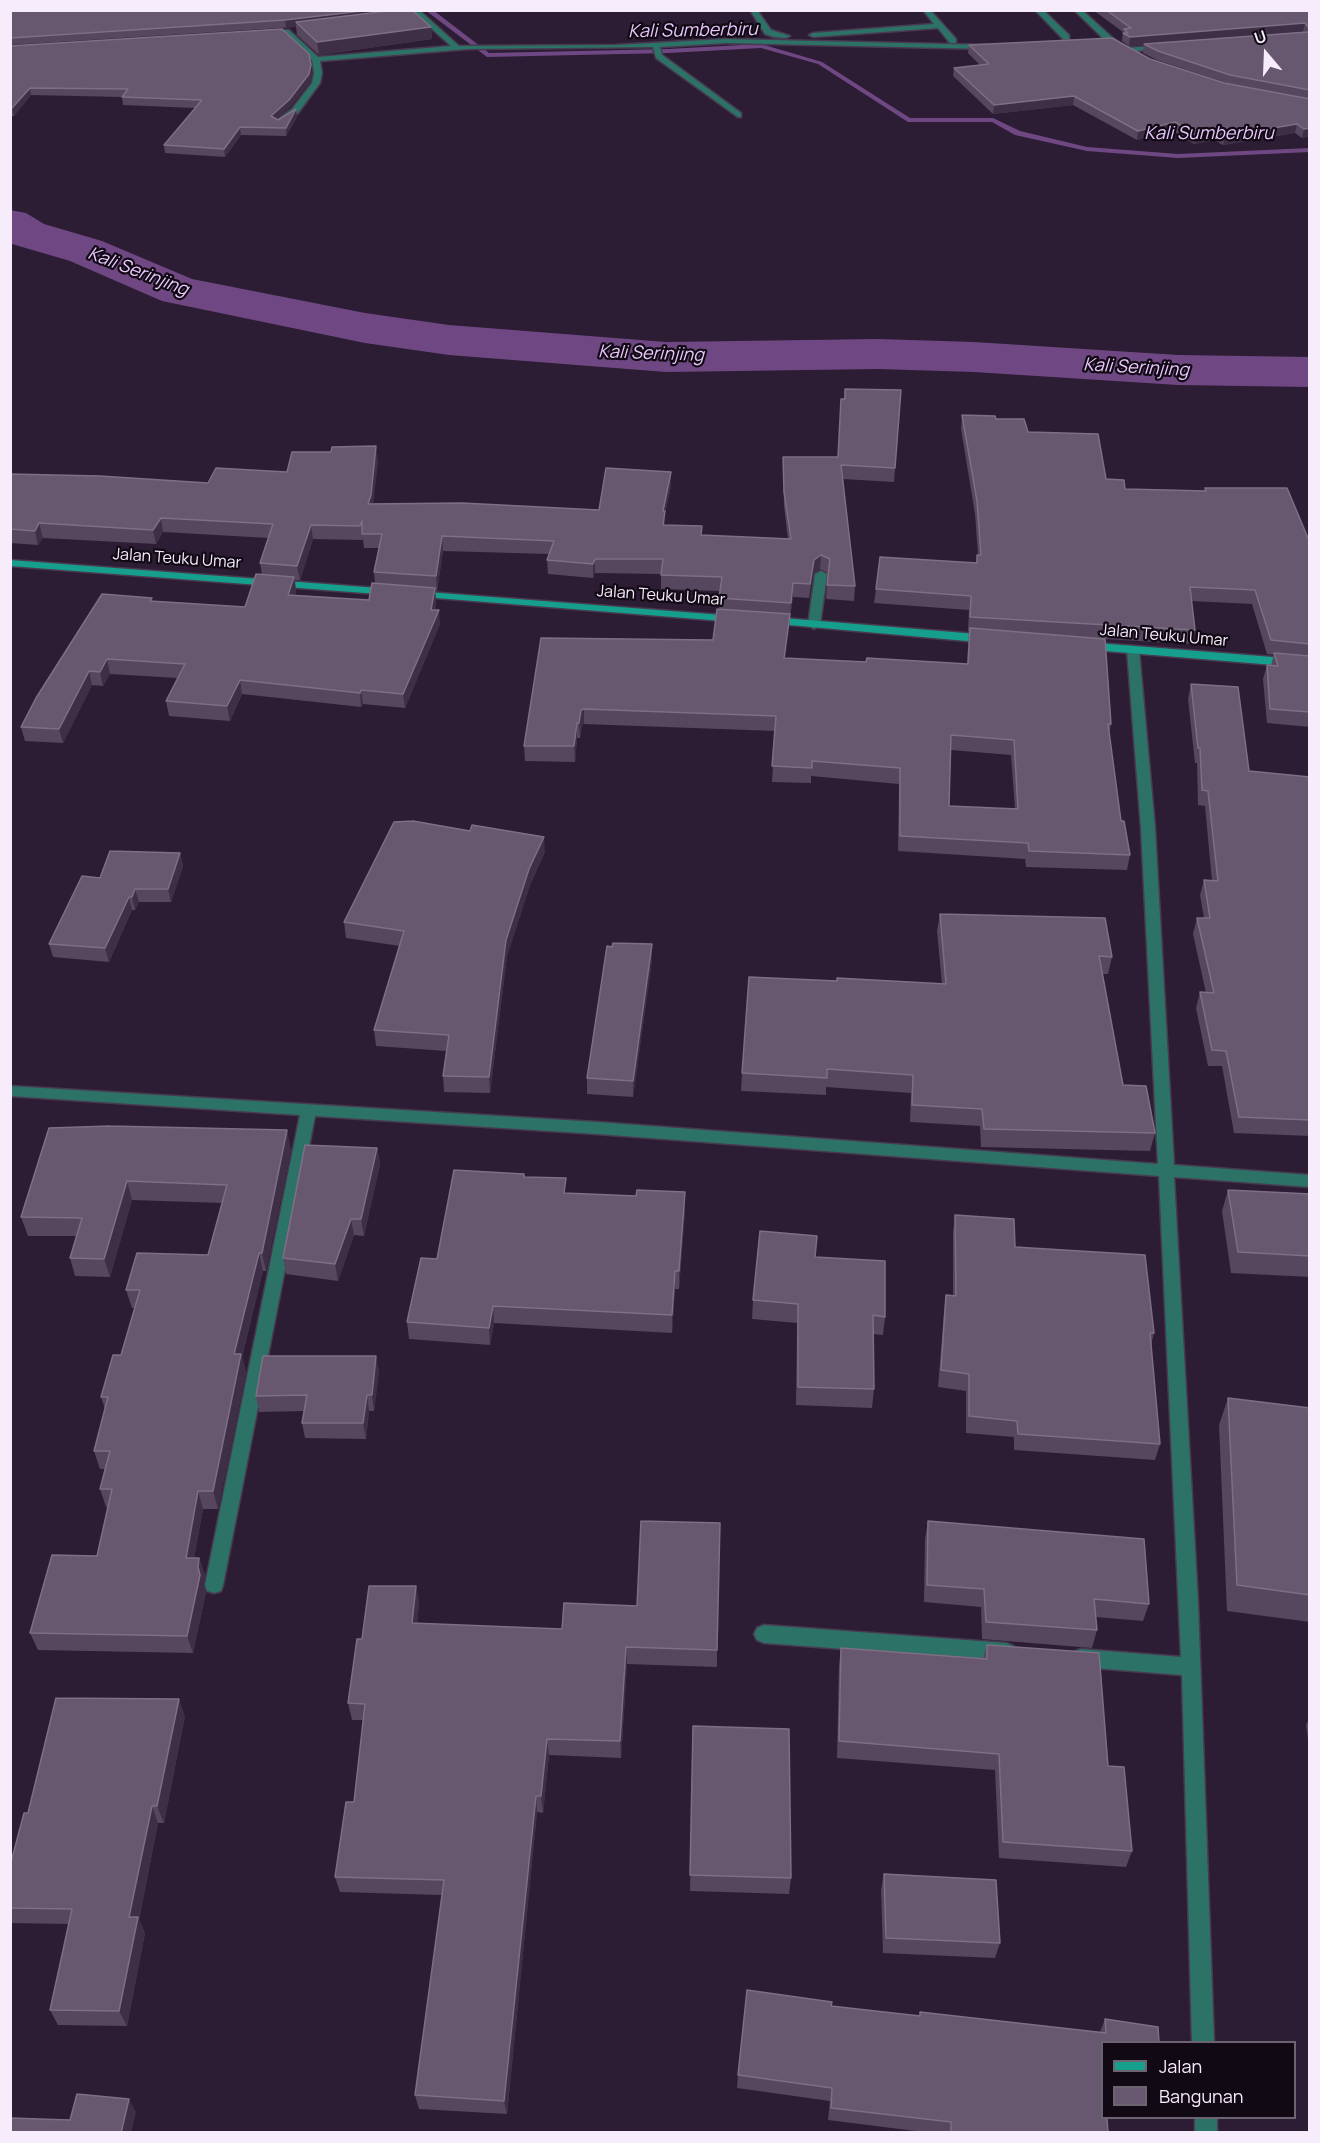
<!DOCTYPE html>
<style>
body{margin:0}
#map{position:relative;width:1320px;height:2143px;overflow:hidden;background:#2c1d34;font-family:Manrope,sans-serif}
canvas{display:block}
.frame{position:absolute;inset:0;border:12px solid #f6ecfc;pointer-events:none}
.legend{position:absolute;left:1101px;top:2041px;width:195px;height:78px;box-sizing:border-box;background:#110a14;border:2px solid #6d6471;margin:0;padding:8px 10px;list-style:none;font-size:18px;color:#f6ecfc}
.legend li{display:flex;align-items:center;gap:12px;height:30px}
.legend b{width:30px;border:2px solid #6d6471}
.north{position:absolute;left:1236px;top:24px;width:60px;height:60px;-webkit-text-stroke:4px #110a14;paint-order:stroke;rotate:341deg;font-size:16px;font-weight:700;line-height:24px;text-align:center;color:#f6ecfc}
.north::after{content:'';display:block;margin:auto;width:21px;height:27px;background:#f6ecfc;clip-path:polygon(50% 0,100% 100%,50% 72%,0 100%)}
</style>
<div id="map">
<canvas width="1320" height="2143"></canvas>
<div class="frame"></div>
<ul class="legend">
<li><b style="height:8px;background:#169f8c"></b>Jalan</li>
<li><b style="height:16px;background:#67576f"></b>Bangunan</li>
</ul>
<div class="north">U</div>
</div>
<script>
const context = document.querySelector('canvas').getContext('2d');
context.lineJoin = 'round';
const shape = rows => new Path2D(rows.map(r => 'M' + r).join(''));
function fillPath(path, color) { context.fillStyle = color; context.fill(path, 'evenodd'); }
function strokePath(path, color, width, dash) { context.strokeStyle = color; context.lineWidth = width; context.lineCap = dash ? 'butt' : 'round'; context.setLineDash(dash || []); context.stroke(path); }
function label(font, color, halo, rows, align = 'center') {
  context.font = font + ' Manrope,sans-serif'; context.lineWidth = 4.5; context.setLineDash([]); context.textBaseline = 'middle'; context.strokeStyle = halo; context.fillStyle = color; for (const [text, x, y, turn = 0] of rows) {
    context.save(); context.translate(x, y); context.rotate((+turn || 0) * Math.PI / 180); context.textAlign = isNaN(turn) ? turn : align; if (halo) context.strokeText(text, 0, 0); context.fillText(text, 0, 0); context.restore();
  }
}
fillPath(shape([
 [425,10,433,10,489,53,668,49,761,44,822,62,910,118,993,118,1020,131,1087,147,1178,154,1310,148,1310,152,1178,158,1087,151,1015,135,992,122,908,122,818,64,761,48,668,53,487,57,425,10]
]), '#6f4883');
fillPath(shape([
 [10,210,26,213,44,224,102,241,192,279,365,313,449,325,666,342,878,339,974,342,1178,355,1310,357,1310,387,1178,385,974,372,878,369,666,372,449,355,365,343,162,301,70,261,12,244,10,210]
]), '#6f4883');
const minor = shape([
 [411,10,419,10,459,46,616,45,726,39,988,45,992,47,988,49,726,43,660,47,662,55,741,113,741,117,738,117,656,58,653,47,468,49,320,61,322,73,320,83,298,113,283,124,277,124,277,120,292,109,312,83,314,73,312,60,283,34,283,30,289,30,318,57,451,46,411,10],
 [750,10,757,10,771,30,790,36,786,38,774,37,765,34,750,10],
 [923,10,930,10,956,39,956,43,950,43,938,28,813,37,809,35,813,33,934,24,923,10],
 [1035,10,1043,10,1069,35,1069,39,1063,39,1035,10],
 [1074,10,1082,10,1115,40,1127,48,1162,45,1166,47,1162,49,1123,52,1109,44,1074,10],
 [821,571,827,574,820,625,814,629,808,625,815,574,821,571],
 [1133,646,1139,650,1155,828,1174,1165,1310,1175,1310,1187,1174,1177,1198,1602,1214,2042,1192,2042,1182,1675,1081,1667,1074,1664,1071,1658,1074,1652,1081,1649,1181,1657,1159,1176,597,1134,315,1116,223,1585,221,1591,214,1593,207,1591,205,1585,300,1115,10,1096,10,1086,597,1122,1158,1164,1141,828,1127,650,1133,646],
 [764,1625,1006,1643,1013,1646,1016,1652,1013,1658,1006,1661,764,1643,757,1640,754,1634,757,1628,764,1625],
 [1195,2118,1217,2118,1217,2132,1195,2132,1195,2118]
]);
const secondary = shape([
 [10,560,391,589,397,592,391,595,10,566,10,560],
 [415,591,735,616,741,619,735,622,411,596,411,592,415,591],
 [771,617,989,635,995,639,989,643,767,623,767,619,771,617],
 [1085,642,1310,660,1310,668,1081,649,1079,646,1085,642]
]);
strokePath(minor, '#483a50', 3);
strokePath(secondary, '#483a50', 3);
fillPath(minor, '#2c7266');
fillPath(secondary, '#169f8c');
fillPath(shape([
 [10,10,412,10,431,27,432,39,319,55,297,35,296,27,10,45],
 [1093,10,1310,10,1310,136,1302,138,1295,133,1223,145,1214,140,1194,144,1173,131,1137,140,1073,105,993,114,953,76,954,68,980,65,968,53,969,45,1150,59,1224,83,1229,84,1157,60,1143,53,1144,44,1129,46,1122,41,1123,32],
 [10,46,312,73,310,82,290,107,277,119,278,120,296,109,297,117,286,136,241,135,225,157,165,153,164,145,195,108,123,105,122,97,31,95,14,116,10,116],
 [845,389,901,390,894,482,843,479,855,586,854,601,826,599,828,573,820,569,813,574,809,598,793,597,790,618,789,618,785,658,866,662,967,664,969,632,968,631,969,610,874,603,876,589,976,563,977,555,978,555,975,514,961,429,962,415,996,419,1028,432,1106,479,1125,489,1204,491,1205,488,1308,538,1310,539,1310,727,1267,723,1263,679,1267,665,1271,665,1274,655,1267,654,1252,604,1191,601,1195,630,1192,644,1105,639,1111,724,1109,734,1121,821,1130,855,1127,870,1026,867,1025,859,898,851,899,784,811,776,811,783,772,782,775,731,584,724,582,725,580,738,577,738,575,762,525,761,524,746,541,638,713,640,719,609,720,591,661,589,661,574,595,573,593,578,548,574,547,560,549,554,443,551,437,591,435,590,436,602,435,610,440,624,405,708,363,704,361,707,242,694,230,721,169,716,166,701,178,678,110,674,103,686,92,685,63,743,25,741,21,727,152,601,245,607,262,574,260,563,269,538,163,532,156,544,43,538,38,545,10,543,10,474,208,483,378,460,373,504,599,510,671,472,671,486,665,513,665,525,702,535,788,539,784,506,783,457,838,457],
 [313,539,362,540,363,539,364,548,379,548,374,572,375,583,369,600,295,595,296,591,295,580,300,580],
 [951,750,1011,755,1015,809,949,806],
 [1191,684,1249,771,1310,777,1310,1136,1234,1133,1222,1066,1208,1066,1196,1008,1200,992,1206,993,1193,934,1197,918,1204,918,1200,895,1204,880,1212,881,1205,806,1198,805,1197,763,1195,763,1188,699],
 [545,852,530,885,507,956,490,1093,444,1092,443,1076,446,1051,376,1046,374,1030,400,946,346,938,344,922],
 [180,853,183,866,171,902,139,902,135,910,132,910,109,962,53,957,49,944,100,878],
 [940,914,1112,957,1108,974,1103,974,1123,1085,1155,1133,1150,1151,981,1147,980,1126,910,1122,911,1093,826,1087,826,1095,741,1091,742,1073,837,981,942,984,937,931],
 [652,944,652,960,633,1097,587,1094,587,1078,612,947],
 [49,1128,291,1149,266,1271,263,1271,242,1357,246,1372,218,1509,203,1509,194,1558,199,1558,205,1575,203,1584,206,1592,193,1653,38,1650,30,1633,97,1556,108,1507,106,1507,100,1489,105,1469,100,1469,94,1451,105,1409,101,1397,121,1355,135,1308,132,1308,126,1290,208,1255,222,1203,132,1200,110,1277,75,1276,70,1258,76,1236,28,1236,21,1217],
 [377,1148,380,1164,364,1236,354,1235,338,1281,286,1274,283,1258],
 [524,1174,525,1177,566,1193,636,1196,685,1192,685,1210,679,1289,675,1289,672,1333,494,1323,490,1345,409,1339,407,1322,437,1259],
 [1228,1190,1310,1194,1310,1277,1231,1273,1222,1211],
 [955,1215,1015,1247,1154,1333,1151,1345,1160,1444,1155,1460,1014,1450,1014,1437,966,1433,966,1391,938,1387,944,1312,946,1295,953,1296,953,1232],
 [815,1257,885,1317,883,1335,873,1334,874,1389,872,1408,796,1405,797,1323,752,1319,753,1300],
 [379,1371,374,1411,369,1411,366,1439,305,1438,302,1423,304,1411,259,1412,256,1396],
 [1228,1398,1310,1408,1310,1622,1227,1611,1219,1425],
 [928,1521,1149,1604,1143,1621,1096,1617,1097,1630,1092,1648,982,1639,981,1607,924,1602,925,1539],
 [416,1586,419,1603,417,1623,717,1650,717,1667,627,1664,621,1758,549,1755,543,1813,537,1812,507,2114,419,2109,415,2095,442,1895,340,1892,335,1877,354,1802,363,1720,352,1720,348,1703,362,1639],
 [987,1645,1108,1766,1132,1851,1126,1867,999,1858,995,1770,837,1758,839,1665,841,1648,983,1658],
 [185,1716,164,1823,158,1823,139,1920,145,1933,127,2026,58,2025,50,2010,69,1924,10,1923,10,1866,28,1813],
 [1310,1716,1310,1753,1306,1725],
 [693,1726,791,1878,789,1894,690,1891],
 [884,1874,1000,1943,995,1958,883,1953,881,1890],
 [831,2006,919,2016,920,2012,1100,2032,1105,2019,1158,2027,1102,2043,1108,2133,931,2133,828,2120,830,2101,737,2088,738,2075]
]), '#56465e');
fillPath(shape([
 [371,10,403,10,296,22,296,27,286,28,285,20],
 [1305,23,1303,32,1129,46,1130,37],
 [431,27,432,39,319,55,317,42],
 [311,65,312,73,310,82,290,107,272,124,271,116],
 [30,88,31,95,14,116,12,108],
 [1074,96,1073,105,993,114,994,105],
 [296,109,297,117,286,136,286,128],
 [1175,122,1173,131,1137,140,1138,131],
 [1297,124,1295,133,1223,145,1225,136],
 [240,127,241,135,225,157,224,149],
 [1310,128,1310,136,1302,138,1304,129],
 [1216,131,1214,140,1194,144,1196,135],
 [376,446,378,460,373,509,368,504],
 [671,472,671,486,665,513,665,525,663,525,663,511],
 [161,518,163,532,156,544,153,530],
 [39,523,43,538,38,545,35,531],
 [311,525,313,539,300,580,297,566],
 [442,536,443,551,437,591,436,576],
 [821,555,820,569,813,574,809,598,814,560],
 [595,559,595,573,593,578,593,564],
 [294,577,296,591,290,609,288,595],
 [793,583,793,597,790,618,791,603],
 [435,588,436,602,433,624,439,610,440,624,405,708,403,694,431,610],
 [790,614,789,629,784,673,784,658],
 [107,659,110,674,103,686,100,672],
 [89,671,92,685,63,743,59,729],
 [240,680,242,694,230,721,227,706],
 [361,690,363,704,361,707,360,693],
 [584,709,584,724,582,725,580,738,579,723,581,710],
 [577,723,577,738,575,762,574,746],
 [544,837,545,852,530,885,507,956,490,1093,489,1077,506,940,529,869],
 [180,853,183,866,171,902,168,889],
 [135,889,139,902,135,910,132,897],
 [129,897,132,910,109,962,105,948],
 [652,944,652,960,633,1097,633,1081],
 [287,1130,291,1149,266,1271,262,1253],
 [377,1148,380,1164,364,1236,361,1219],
 [127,1181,132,1200,110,1277,104,1259],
 [685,1192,685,1210,679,1289,679,1271],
 [351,1219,354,1235,338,1281,335,1264],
 [259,1253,263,1271,242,1357,246,1372,218,1509,213,1491,234,1354],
 [675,1271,675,1289,672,1333,672,1315],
 [493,1306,494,1323,490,1345,489,1328],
 [376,1356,379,1371,374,1411,372,1395],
 [367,1395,369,1411,366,1439,363,1423],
 [198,1491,203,1509,191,1575,186,1558],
 [199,1558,205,1575,203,1584,206,1592,193,1653,187,1636],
 [416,1586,419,1603,415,1640,412,1623],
 [626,1647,627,1664,621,1758,620,1741],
 [179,1699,185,1716,164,1823,157,1806],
 [547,1739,549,1755,543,1813,541,1796],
 [536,1796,537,1812,507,2114,504,2101],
 [152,1806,158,1823,139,1920,145,1933,127,2026,119,2011,129,1917],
 [129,2099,136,2112,131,2133,121,2133]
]), '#3e2e46');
const building = shape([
 [10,10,371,10,285,20,10,38,10,10],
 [396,10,412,10,431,27,317,42,296,22,396,10],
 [1106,10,1310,10,1310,29,1305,23,1130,37,1123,33,1128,33,1124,29,1131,28,1106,10],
 [282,29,309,54,311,65,309,74,289,100,271,116,278,120,296,109,286,128,240,127,224,149,164,145,202,100,122,97,128,89,30,88,12,108,10,108,10,46,282,29],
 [1310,30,1310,90,1230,75,1158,51,1144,44,1308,32,1310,30],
 [1112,38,1150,59,1224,83,1310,99,1310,128,1304,129,1297,124,1225,136,1216,131,1196,135,1175,122,1138,131,1074,96,994,105,954,68,989,64,969,45,1112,38],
 [845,389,901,390,895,468,841,465,855,586,827,585,830,559,821,555,814,560,810,584,793,583,791,603,719,598,722,577,661,575,663,559,595,559,593,564,547,560,554,541,442,536,436,576,374,572,382,534,362,534,362,521,360,526,311,525,297,566,260,563,273,524,161,518,153,530,39,523,35,531,10,529,10,474,100,476,208,483,216,468,287,472,292,452,331,452,332,447,376,446,371,495,368,504,462,503,599,510,606,468,671,472,663,511,665,511,663,525,702,526,701,535,791,539,784,492,783,457,838,457,841,399,845,399,845,389],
 [962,415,995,416,996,419,1024,419,1028,432,1098,434,1106,479,1124,480,1125,489,1206,491,1205,488,1287,488,1308,538,1310,539,1310,644,1271,640,1255,590,1190,587,1195,630,970,617,971,596,876,589,880,557,977,563,977,555,981,555,977,501,962,415],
 [256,574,294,577,288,595,369,600,372,583,435,588,431,610,439,610,403,694,361,690,360,693,240,680,227,706,166,701,185,664,107,659,100,672,89,671,59,729,21,727,36,698,102,594,152,598,150,601,245,607,256,574],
 [717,609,790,614,784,658,866,662,867,658,968,664,970,628,1105,639,1111,724,1108,724,1121,821,1124,821,1130,855,1029,851,1028,843,900,836,900,768,812,761,812,768,772,766,776,716,584,709,581,710,579,723,577,723,574,746,524,746,541,638,713,640,717,609],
 [951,735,1014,740,1018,809,949,806,951,735],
 [1274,653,1310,656,1310,712,1270,709,1267,665,1278,666,1274,653],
 [1191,684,1238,687,1249,771,1310,777,1310,1120,1239,1117,1226,1051,1212,1050,1200,992,1214,993,1197,918,1210,918,1204,880,1218,881,1208,791,1202,790,1200,748,1198,748,1191,684],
 [413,821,470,831,472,825,544,837,529,869,506,940,489,1077,443,1076,449,1035,374,1030,404,931,344,922,394,822,413,821],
 [110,851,180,853,168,889,135,889,132,897,129,897,105,948,49,944,82,876,100,878,110,851],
 [940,914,1105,918,1112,957,1099,956,1123,1085,1146,1086,1155,1133,984,1129,982,1109,912,1105,913,1075,827,1069,827,1078,742,1073,749,977,837,981,837,978,946,984,940,914],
 [613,943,652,944,633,1081,587,1078,607,946,612,947,613,943],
 [110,1126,287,1130,262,1253,259,1253,234,1354,241,1354,213,1491,198,1491,186,1558,199,1558,198,1567,200,1575,187,1636,30,1633,52,1555,97,1556,112,1489,100,1489,110,1451,94,1451,108,1397,101,1397,113,1355,121,1355,140,1290,126,1290,137,1253,208,1255,227,1185,127,1181,104,1259,70,1258,82,1218,21,1217,49,1128,110,1126],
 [305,1145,377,1148,361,1219,351,1219,335,1264,283,1258,305,1145],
 [454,1170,524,1174,524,1177,566,1178,564,1193,636,1196,637,1190,685,1192,679,1271,675,1271,672,1315,493,1306,489,1328,407,1322,421,1258,437,1259,454,1170],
 [1228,1190,1310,1194,1310,1256,1238,1252,1228,1190],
 [955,1215,1014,1219,1015,1247,1145,1255,1154,1333,1150,1333,1160,1444,1018,1434,1017,1421,969,1416,969,1374,941,1370,946,1295,956,1296,955,1215],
 [760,1231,817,1236,815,1257,885,1261,885,1317,873,1315,874,1389,798,1387,798,1304,753,1300,760,1231],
 [263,1356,376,1356,372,1395,367,1395,363,1423,302,1423,307,1395,256,1396,263,1356],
 [1228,1398,1310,1408,1310,1595,1237,1585,1228,1398],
 [641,1521,720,1523,717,1650,626,1647,620,1741,547,1739,541,1796,536,1796,504,2101,415,2095,444,1880,335,1877,346,1802,354,1802,365,1704,348,1703,357,1639,362,1639,369,1586,416,1586,412,1623,562,1629,564,1603,637,1606,641,1521],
 [928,1521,1144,1539,1149,1604,1094,1599,1097,1630,986,1622,984,1589,927,1585,928,1521],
 [987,1645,1099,1653,1108,1766,1124,1767,1132,1851,1003,1842,999,1754,839,1741,841,1648,987,1659,987,1645],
 [56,1698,179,1699,157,1806,152,1806,129,1917,138,1917,119,2011,50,2010,72,1909,10,1908,10,1866,24,1813,28,1813,56,1698],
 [693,1726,789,1729,791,1878,690,1875,693,1726],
 [884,1874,996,1880,1000,1943,886,1938,884,1874],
 [747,1990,832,2002,831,2006,920,2016,920,2012,1106,2033,1105,2019,1158,2027,1159,2043,1102,2043,1102,2118,1107,2118,1108,2133,951,2133,951,2122,831,2108,832,2088,738,2075,747,1990],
 [77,2094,129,2099,121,2133,10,2133,10,2118,70,2120,77,2094]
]);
fillPath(building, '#67576f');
strokePath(building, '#7e6f85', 1.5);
label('16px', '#f6ecfc', '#110a14', [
 ["Jalan Teuku Umar",177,559,4],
 ["Jalan Teuku Umar",661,596,4],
 ["Jalan Teuku Umar",1164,636,5]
]);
label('italic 18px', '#e9c7fc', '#110a14', [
 ["Kali Sumberbiru",693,31,-1],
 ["Kali Sumberbiru",1209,134],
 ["Kali Serinjing",138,272,21],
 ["Kali Serinjing",651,354,2],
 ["Kali Serinjing",1136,368,3]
]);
</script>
